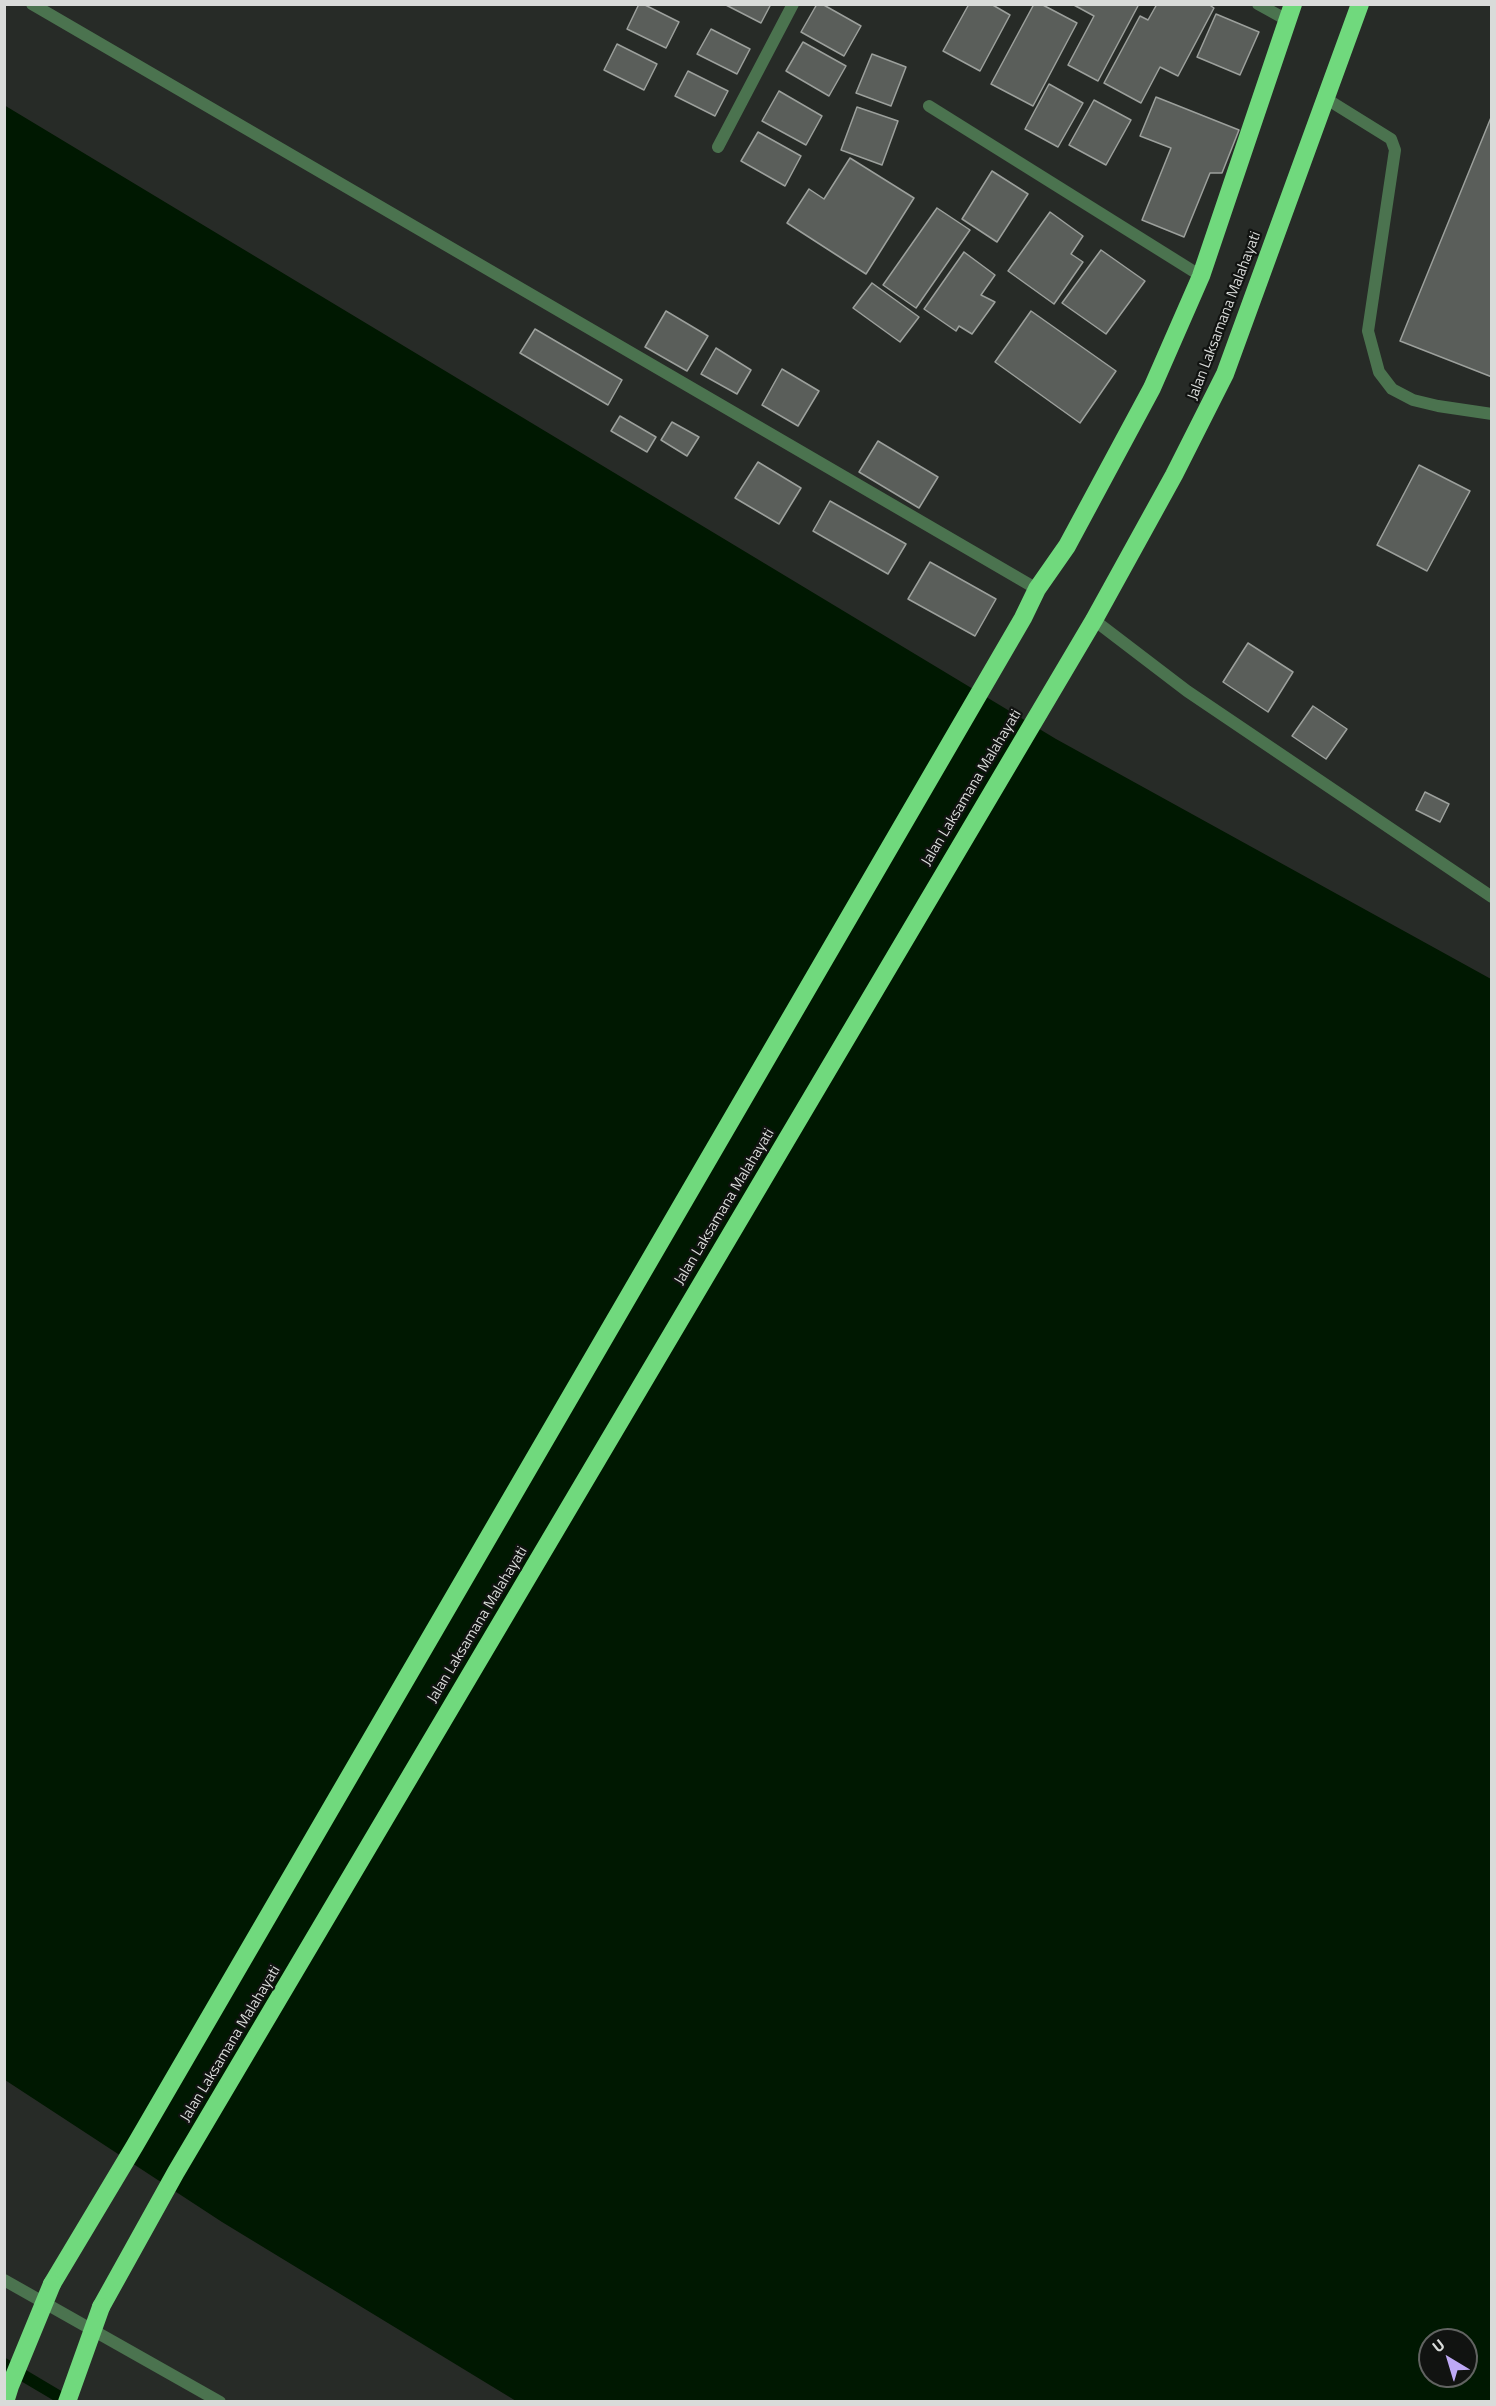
<!DOCTYPE html>
<style>
body{margin:0}
#map{position:relative;width:1496px;height:2406px;overflow:hidden;background:#272b27;font-family:"Titillium Web",sans-serif}
canvas{display:block}
.frame{position:absolute;inset:0;border:6px solid #d9dbd9;pointer-events:none}
.north{position:absolute;left:1418px;top:2328px;width:60px;height:60px;box-sizing:border-box;background:#111311;border:2px solid #616361;border-radius:50%;rotate:322deg;font-size:16px;font-weight:700;line-height:24px;text-align:center;color:#d9dbd9}
.north::after{content:'';display:block;margin:auto;width:21px;height:27px;background:#bea9f5;clip-path:polygon(50% 0,100% 100%,50% 72%,0 100%)}
</style>
<div id="map">
<canvas width="1496" height="2406"></canvas>
<div class="frame"></div>
<div class="north">U</div>
</div>
<script>
const context = document.querySelector('canvas').getContext('2d');
context.lineJoin = 'round';
function fillPath(path, color) { context.fillStyle = color; context.fill(path, 'evenodd'); }
const shape = rows => new Path2D(rows.map(r => 'M' + r).join(''));
function strokePath(path, color, width, dash) { context.strokeStyle = color; context.lineWidth = width; context.lineCap = dash ? 'butt' : 'round'; context.setLineDash(dash || []); context.stroke(path); }
function label(font, color, halo, rows, align = 'center') {
  context.font = font + ' "Titillium Web",sans-serif'; context.lineWidth = 4.5; context.setLineDash([]); context.textBaseline = 'middle'; context.strokeStyle = halo; context.fillStyle = color; for (const [text, x, y, turn = 0] of rows) {
    context.save(); context.translate(x, y); context.rotate((+turn || 0) * Math.PI / 180); context.textAlign = isNaN(turn) ? turn : align; if (halo) context.strokeText(text, 0, 0); context.fillText(text, 0, 0); context.restore();
  }
}
fillPath(shape([
 [4,105,1056,739,1491,979,1491,2401,516,2401,222,2222,5,2080],
 [1430,2340,1466,2340,1466,2376,1430,2376]
]), '#001801');
strokePath(shape([
 [4,2364,68,2402]
]), '#001801', 12);
const building = shape([
 [639,4,643,4,679,22,666,48,627,29,639,4],
 [724,4,771,4,761,23,724,4],
 [817,4,822,4,861,26,844,56,801,32,817,4],
 [969,4,991,4,1010,15,980,71,943,51,969,4],
 [1034,4,1041,4,1077,23,1033,106,991,84,1034,4],
 [1072,4,1139,4,1098,81,1068,65,1094,16,1072,4],
 [1157,4,1208,4,1214,8,1178,76,1160,67,1141,103,1104,83,1140,16,1148,20,1157,4],
 [1216,14,1259,32,1240,75,1197,57,1216,14],
 [711,29,750,49,737,74,697,54,711,29],
 [803,42,846,66,829,96,786,71,803,42],
 [617,44,657,64,644,90,604,70,617,44],
 [872,54,906,67,891,106,856,93,872,54],
 [688,71,728,91,715,116,675,96,688,71],
 [1049,84,1083,103,1058,147,1025,129,1049,84],
 [779,91,822,116,806,145,762,121,779,91],
 [1156,97,1239,130,1222,173,1210,173,1184,237,1142,220,1171,148,1140,136,1156,97],
 [1094,100,1131,120,1106,165,1069,145,1094,100],
 [857,107,898,121,882,165,841,150,857,107],
 [1492,115,1492,377,1400,341,1492,115],
 [758,132,801,156,785,186,741,161,758,132],
 [850,158,914,198,866,274,787,223,809,189,824,199,850,158],
 [992,171,1028,194,997,242,962,219,992,171],
 [937,208,970,230,916,308,883,285,937,208],
 [1050,212,1083,236,1071,254,1083,262,1054,304,1008,271,1050,212],
 [1101,250,1145,281,1106,334,1062,303,1101,250],
 [964,252,995,275,981,295,995,302,972,334,959,326,956,331,924,309,964,252],
 [872,283,919,317,900,342,853,308,872,283],
 [666,311,708,336,687,371,645,347,666,311],
 [1031,311,1116,371,1080,423,995,362,1031,311],
 [535,329,622,380,608,405,520,353,535,329],
 [716,348,751,370,737,394,701,374,716,348],
 [782,369,819,391,798,426,762,405,782,369],
 [620,416,656,437,647,452,611,431,620,416],
 [672,422,699,437,687,456,661,440,672,422],
 [878,441,938,477,919,508,859,472,878,441],
 [758,462,801,488,779,524,735,498,758,462],
 [1419,465,1470,491,1427,571,1377,545,1419,465],
 [830,501,906,544,888,574,813,531,830,501],
 [930,562,996,599,975,636,908,599,930,562],
 [1248,643,1293,672,1268,712,1223,682,1248,643],
 [1313,706,1347,729,1326,759,1292,736,1313,706],
 [1425,792,1449,804,1440,822,1416,810,1425,792]
]);
fillPath(building, '#5a5e5a');
strokePath(building, '#9ca09c', 1.5);
strokePath(shape([
 [1325,98,1391,139,1395,150,1368,331,1379,372,1392,389,1413,400,1438,406,1492,414]
]), '#4b734f', 12);
strokePath(shape([
 [32,4,1037,589],
 [1258,4,1287,20],
 [929,106,1201,276],
 [718,147,793,4],
 [1094,620,1187,691,1492,897],
 [4,2280,220,2402]
]), '#4b734f', 12);
strokePath(shape([
 [52,2284,134,2147,1023,618,1037,589,1067,546,1152,388,1201,276,1293,4],
 [101,2307,176,2172,1094,620,1174,475,1225,374,1360,4]
]), '#70d97d', 18);
strokePath(shape([
 [5,2402,10,2386,52,2284],
 [67,2402,101,2307]
]), '#70d97d', 18);
label('15px', '#d9dbd9', '#111311', [
 ["Jalan Laksamana Malahayati",1225,316,-69],
 ["Jalan Laksamana Malahayati",972,788,-59],
 ["Jalan Laksamana Malahayati",725,1207,-59],
 ["Jalan Laksamana Malahayati",478,1625,-59],
 ["Jalan Laksamana Malahayati",231,2044,-59]
]);
</script>
